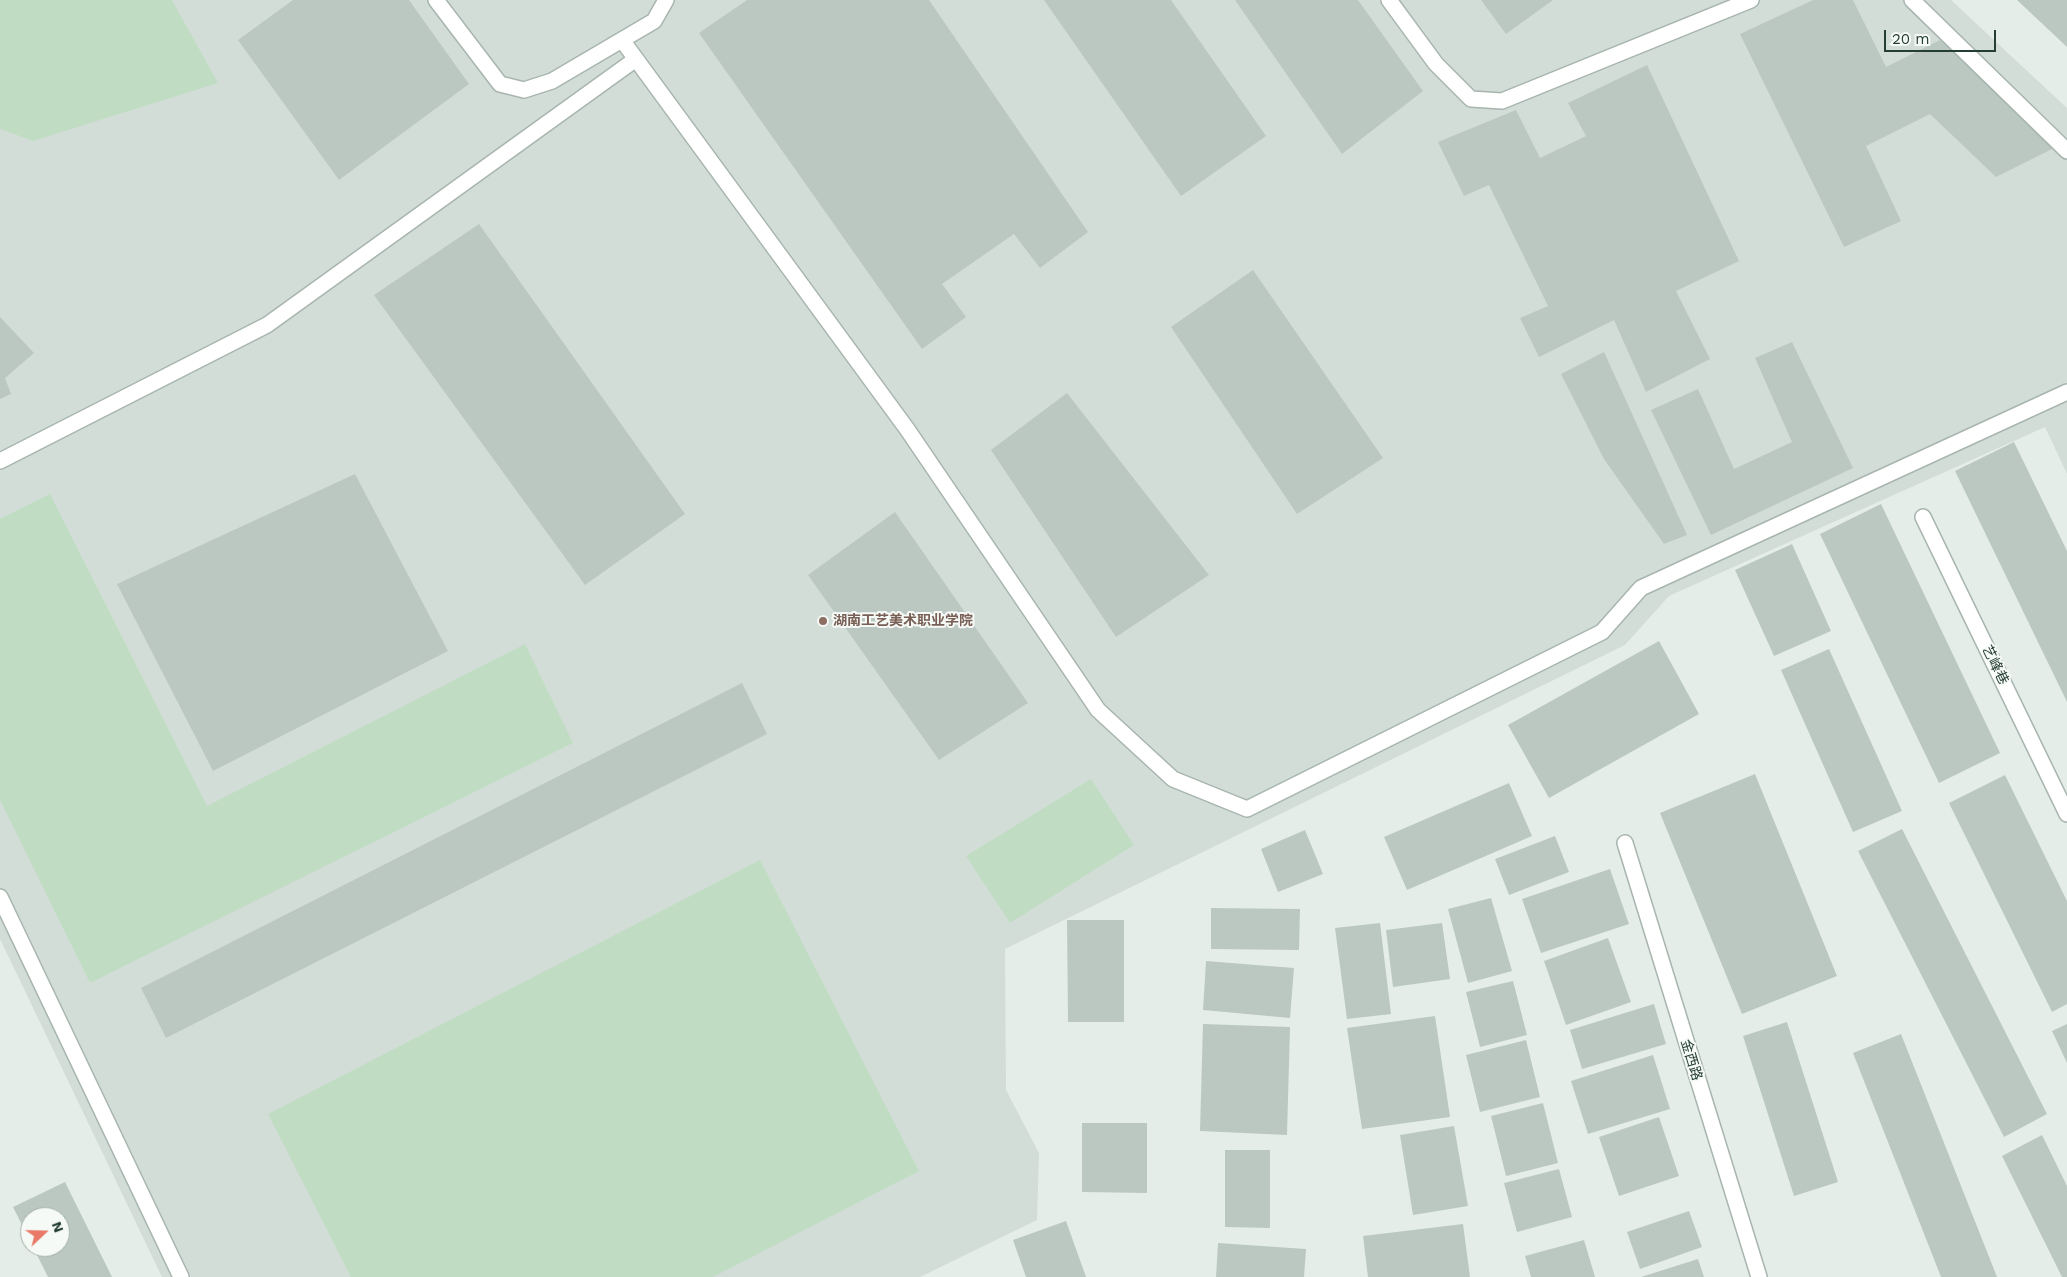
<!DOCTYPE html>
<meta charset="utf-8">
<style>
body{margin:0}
#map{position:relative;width:2067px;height:1277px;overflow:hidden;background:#e5ede9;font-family:"Work Sans",sans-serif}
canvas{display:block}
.north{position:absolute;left:20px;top:1207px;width:50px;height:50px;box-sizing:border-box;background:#f6faf7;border:1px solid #a2afa9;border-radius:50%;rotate:69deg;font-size:14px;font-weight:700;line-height:20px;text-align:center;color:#253e34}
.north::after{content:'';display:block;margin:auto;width:18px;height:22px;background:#e87868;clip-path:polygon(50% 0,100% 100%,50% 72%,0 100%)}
.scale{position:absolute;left:1884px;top:30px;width:112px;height:22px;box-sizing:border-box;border:2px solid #253e34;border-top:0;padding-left:6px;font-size:15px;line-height:18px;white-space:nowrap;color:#253e34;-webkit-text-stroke:4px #f6faf7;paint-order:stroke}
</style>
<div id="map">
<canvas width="2067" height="1277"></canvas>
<div class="north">N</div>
<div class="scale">20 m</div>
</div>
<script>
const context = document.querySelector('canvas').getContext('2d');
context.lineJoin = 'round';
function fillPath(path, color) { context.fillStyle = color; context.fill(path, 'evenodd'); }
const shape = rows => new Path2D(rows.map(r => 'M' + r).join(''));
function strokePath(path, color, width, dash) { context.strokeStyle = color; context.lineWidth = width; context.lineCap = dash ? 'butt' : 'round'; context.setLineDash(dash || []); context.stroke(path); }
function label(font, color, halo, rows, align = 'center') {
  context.font = font + ' "Work Sans","Noto Sans SC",sans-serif'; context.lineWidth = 4; context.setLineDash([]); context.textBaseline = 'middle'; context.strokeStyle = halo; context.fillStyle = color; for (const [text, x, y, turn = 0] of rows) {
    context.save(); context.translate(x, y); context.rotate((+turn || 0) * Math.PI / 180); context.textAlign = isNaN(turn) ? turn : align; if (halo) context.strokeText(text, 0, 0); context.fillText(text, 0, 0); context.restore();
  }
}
fillPath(shape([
 [0,0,1951,0,2067,108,2067,474,2045,427,1669,596,1625,645,1005,949,1006,1090,1039,1153,1037,1220,920,1277,162,1277,0,939]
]), '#d3ddd7');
fillPath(shape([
 [0,0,172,0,218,83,33,141,0,129],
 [50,494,207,806,525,644,573,743,90,983,0,800,0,519],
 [1091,779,1134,845,1010,923,966,856],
 [760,860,919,1171,713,1277,351,1277,268,1114]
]), '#c0ddc4');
fillPath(shape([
 [293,0,409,0,469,84,339,180,238,40],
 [747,0,929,0,1088,232,1040,268,1014,234,942,284,966,317,922,349,699,33],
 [1044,0,1171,0,1266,136,1181,196],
 [1235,0,1358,0,1423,91,1342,154],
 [1481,0,1553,0,1506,34],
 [1813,0,1853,0,1886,67,1940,40,2054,148,1996,177,1930,114,1866,146,1901,221,1844,247,1740,34],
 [2017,0,2067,0,2067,47],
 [1647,65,1739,261,1676,291,1710,359,1646,392,1614,320,1539,357,1520,318,1548,306,1489,185,1464,196,1438,142,1516,110,1540,158,1586,136,1568,103],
 [479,224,685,514,585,585,374,295],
 [1253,270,1383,458,1297,514,1171,327],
 [0,317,34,353,5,378,11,394,0,399],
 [1792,342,1853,468,1711,535,1651,410,1698,389,1734,469,1792,442,1755,358],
 [1604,352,1687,535,1664,544,1604,459,1561,374],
 [1067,393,1209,575,1116,637,991,450],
 [2014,442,2067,551,2067,702,1955,471],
 [355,474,448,651,213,771,117,584],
 [1881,504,2000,753,1939,783,1820,534],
 [895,512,1028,703,939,760,808,575],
 [1792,544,1831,631,1774,656,1735,570],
 [1659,641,1699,714,1549,798,1508,725],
 [1829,649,1902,811,1853,832,1781,670],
 [742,683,767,734,166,1038,141,988],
 [1755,774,1837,976,1742,1014,1660,813],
 [2005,775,2067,901,2067,1004,2052,1012,1949,803],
 [1509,783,1532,836,1407,890,1384,837],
 [1902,829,2047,1114,2004,1137,1858,851],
 [1305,830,1323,874,1278,892,1261,849],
 [1555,836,1569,872,1509,895,1495,859],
 [1610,869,1629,924,1541,953,1522,899],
 [1491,898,1512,971,1468,983,1448,909],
 [1211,908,1300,909,1299,950,1211,949],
 [1067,920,1124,920,1124,1022,1068,1022],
 [1380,923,1391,1014,1347,1019,1335,928],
 [1442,923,1450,979,1393,987,1386,930],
 [1608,938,1631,1002,1566,1025,1544,961],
 [1206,961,1294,968,1290,1018,1203,1010],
 [1513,981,1527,1035,1480,1047,1466,992],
 [1654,1004,1666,1044,1582,1069,1570,1030],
 [1435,1016,1450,1117,1362,1129,1347,1028],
 [1787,1022,1838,1182,1794,1196,1743,1036],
 [1203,1024,1290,1027,1287,1135,1200,1131],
 [2067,1024,2067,1063,2052,1031],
 [1901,1034,1997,1277,1941,1277,1853,1053],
 [1526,1040,1540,1097,1480,1112,1466,1055],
 [1653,1055,1670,1109,1588,1134,1571,1081],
 [1543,1103,1558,1163,1506,1176,1491,1116],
 [1659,1117,1679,1176,1619,1196,1599,1137],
 [1082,1123,1147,1123,1147,1193,1082,1192],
 [1454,1126,1468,1206,1413,1215,1400,1135],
 [2042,1135,2067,1186,2067,1277,2062,1277,2002,1156],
 [1225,1150,1270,1150,1270,1228,1225,1227],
 [1559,1169,1572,1217,1517,1232,1504,1183],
 [65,1182,112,1277,48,1277,33,1247,60,1247,60,1217,30,1217,30,1241,13,1207],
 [1689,1211,1702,1247,1640,1269,1627,1232],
 [1066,1221,1086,1277,1026,1277,1013,1240],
 [1463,1224,1470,1277,1368,1277,1363,1236],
 [1584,1240,1595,1277,1531,1277,1525,1256],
 [1218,1243,1306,1249,1304,1277,1216,1277],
 [1698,1259,1704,1277,1641,1277]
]), '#bbc8c1');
const minor = shape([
 [436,0,500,84,524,90,552,81,654,21,666,0],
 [1389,0,1436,64,1471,99,1502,101,1751,0],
 [1912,0,2067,151],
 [622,40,907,429,1098,710,1173,779,1247,809,1602,632,1641,588,2067,392],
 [0,461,267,325,636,59],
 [1923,517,2067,814],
 [1625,843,1759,1277],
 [0,897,181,1277]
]);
strokePath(minor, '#a8b5af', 18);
strokePath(minor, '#fff', 15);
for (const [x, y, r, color] of [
 [823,621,5,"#8d6e63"]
]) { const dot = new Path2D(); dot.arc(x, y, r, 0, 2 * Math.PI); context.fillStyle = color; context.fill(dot); strokePath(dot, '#f6faf7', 2); }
label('bold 14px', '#785e54', '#f6faf7', [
 ["湖南工艺美术职业学院",833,621]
], 'left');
label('14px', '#253e34', '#f6faf7', [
 ["艺峰巷",1995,665,64],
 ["金西路",1691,1060,73]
]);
</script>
